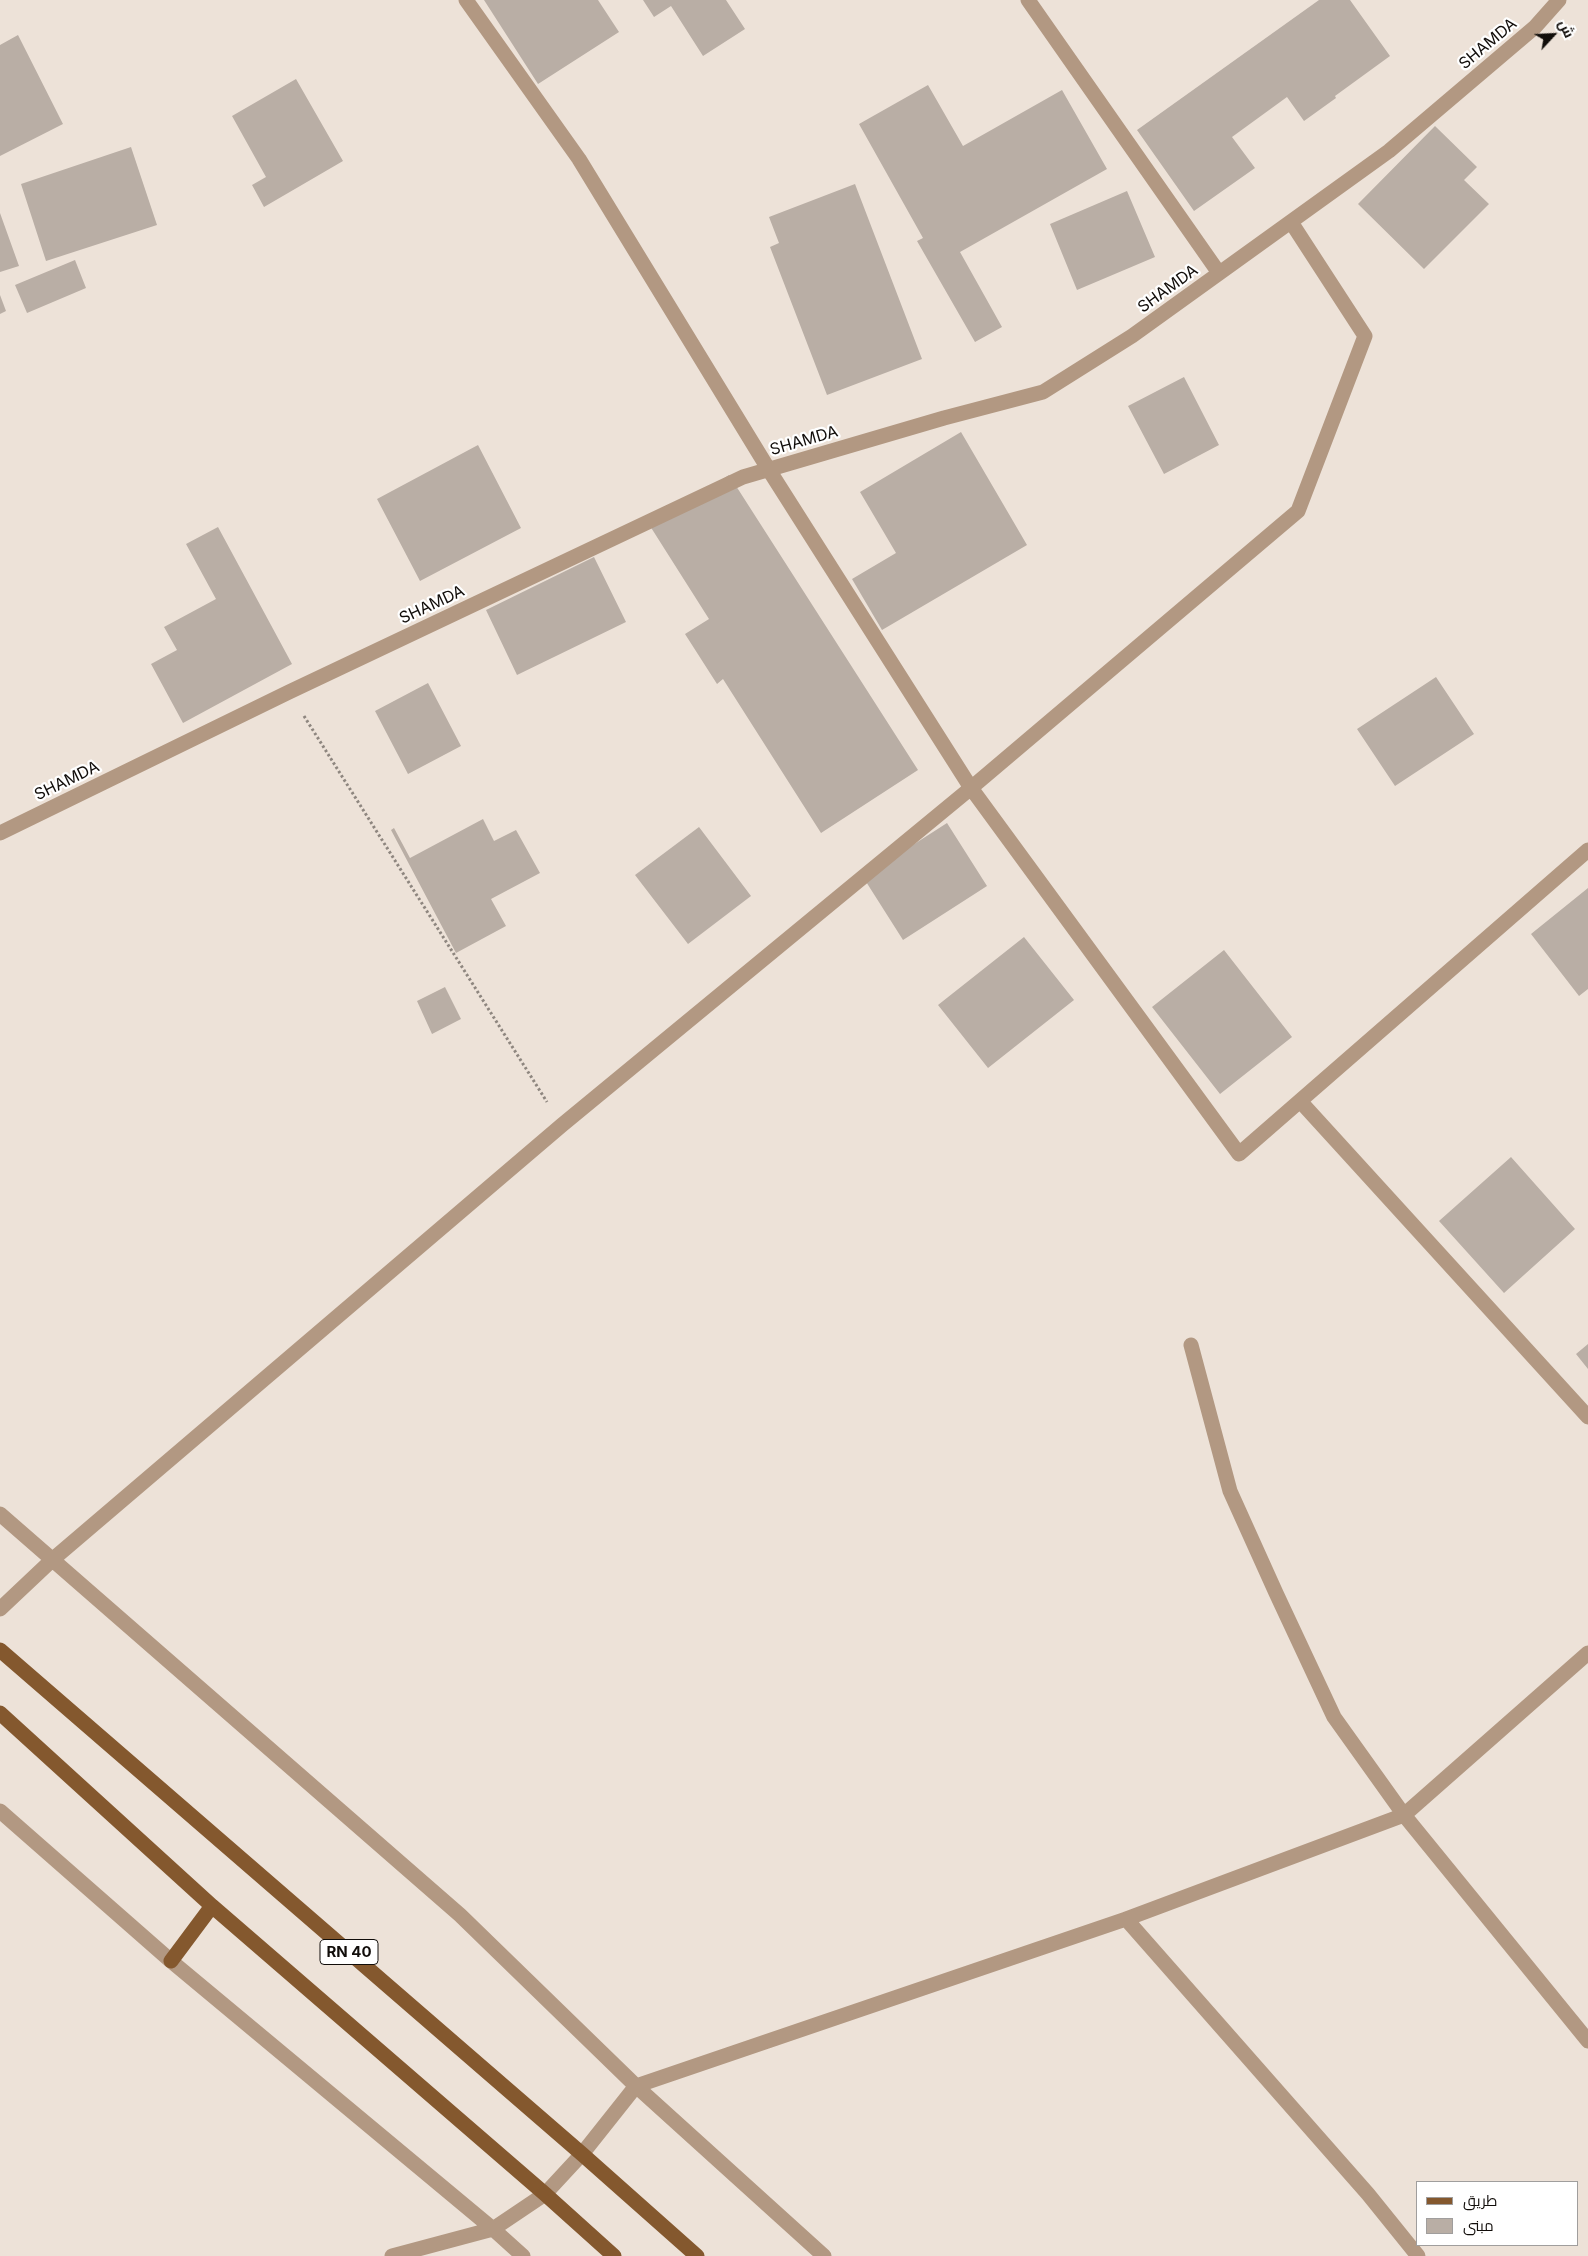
<!DOCTYPE html>
<meta charset="utf-8">
<style>
body{margin:0}
#map{position:relative;width:1588px;height:2256px;overflow:hidden;background:#ede2d8;font-family:Inter,Cairo,sans-serif}
canvas{display:block}
.legend{position:absolute;left:1416px;top:2181px;width:162px;height:65px;box-sizing:border-box;background:#fff;border:1px solid #a09e9d;margin:0;padding:6px 9px;list-style:none;font-size:15px;color:#110d0a}
.legend li{display:flex;align-items:center;gap:10px;height:25px}
.legend b{width:25px;border:1px solid #a09e9d}
.north{position:absolute;left:1528px;top:10px;width:50px;height:50px;-webkit-text-stroke:4px #fff;paint-order:stroke;rotate:65deg;font-size:14px;font-weight:700;line-height:20px;text-align:center;color:#110d0a}
.north::after{content:'';display:block;margin:auto;width:18px;height:22px;background:#110d0a;clip-path:polygon(50% 0,100% 100%,50% 72%,0 100%)}
</style>
<div id="map">
<canvas width="1588" height="2256"></canvas>
<ul class="legend">
<li><b style="height:6px;background:#84582e"></b>طريق</li>
<li><b style="height:14px;background:#b9aea5"></b>مبنى</li>
</ul>
<div class="north">ش</div>
</div>
<script>
const context = document.querySelector('canvas').getContext('2d');
context.lineJoin = 'round';
function fillPath(path, color) { context.fillStyle = color; context.fill(path, 'evenodd'); }
const shape = rows => new Path2D(rows.map(r => 'M' + r).join(''));
function strokePath(path, color, width, dash) { context.strokeStyle = color; context.lineWidth = width; context.lineCap = dash ? 'butt' : 'round'; context.setLineDash(dash || []); context.stroke(path); }
function label(font, color, halo, rows, align = 'center') {
  context.font = font + ' Inter,sans-serif'; context.lineWidth = 4.5; context.setLineDash([]); context.textBaseline = 'middle'; context.strokeStyle = halo; context.fillStyle = color; for (const [text, x, y, turn = 0] of rows) {
    context.save(); context.translate(x, y); context.rotate((+turn || 0) * Math.PI / 180); context.textAlign = isNaN(turn) ? turn : align; if (halo) context.strokeText(text, 0, 0); context.fillText(text, 0, 0); context.restore();
  }
}
fillPath(shape([
 [484,0,598,0,619,32,538,84],
 [643,0,726,0,745,29,703,56,671,6,654,17],
 [1319,0,1350,0,1390,56,1335,96,1336,98,1304,121,1287,97,1232,137,1255,168,1194,211,1137,130],
 [18,35,63,124,0,156,0,45],
 [296,79,343,161,264,207,252,185,266,177,232,116],
 [928,85,963,146,1062,90,1107,169,960,252,1002,327,975,342,917,241,923,238,859,124],
 [1435,126,1477,167,1464,180,1489,204,1424,269,1358,204],
 [131,147,157,225,46,261,21,184],
 [855,184,922,359,827,395,770,247,779,243,769,217],
 [1127,191,1155,257,1077,290,1050,224],
 [0,213,19,266,0,272],
 [75,260,86,288,27,313,15,285],
 [0,295,6,311,0,314],
 [1184,377,1219,445,1164,474,1128,406],
 [961,432,1027,545,882,630,852,579,896,553,860,492],
 [478,445,521,528,420,581,377,499],
 [729,475,918,770,821,833,723,679,717,684,685,634,709,619,650,526],
 [218,527,292,664,183,723,151,664,177,650,164,627,216,599,186,544],
 [594,557,626,622,517,675,486,610],
 [1436,677,1474,734,1395,786,1357,729],
 [428,683,461,746,408,774,375,711],
 [483,819,494,841,516,830,540,873,491,899,506,926,456,953,391,830,394,828,410,858],
 [947,823,987,886,903,940,863,877],
 [699,827,751,896,688,944,635,875],
 [1588,888,1588,989,1579,996,1531,934],
 [1024,937,1074,1000,988,1068,938,1005],
 [1224,950,1292,1037,1220,1094,1152,1007],
 [445,987,461,1019,432,1034,417,1001],
 [1511,1157,1575,1229,1504,1293,1439,1221],
 [1588,1344,1588,1369,1576,1354]
]), '#b9aea5');
strokePath(shape([
 [304,716,547,1102]
]), '#8e867f', 3, [2.5, 2.5]);
strokePath(shape([
 [466,0,579,159,769,470,971,788,1239,1154,1588,850],
 [1028,0,1219,273],
 [0,833,289,692,743,477,944,418,1043,392,1132,336,1389,151,1535,27,1559,0],
 [1300,1101,1588,1417],
 [1191,1345,1230,1491,1276,1593,1334,1717,1404,1815,1588,1653],
 [0,1514,460,1915,636,2086,824,2256],
 [0,1609,52,1560,562,1125,971,788,1298,511,1365,336,1291,222],
 [0,1811,171,1961,493,2229,523,2256],
 [1126,1919,1368,2194,1418,2256],
 [392,2256,493,2229,545,2194,582,2154,636,2086,1126,1919,1404,1815,1588,2041]
]), '#b29882', 15);
strokePath(shape([
 [0,1650,582,2154,697,2256],
 [0,1713,212,1906,545,2194,614,2256],
 [171,1961,212,1906]
]), '#84582e', 15);
for (const [x, y, w] of [
 [349,1952,58]
]) { const box = new Path2D(); box.roundRect(x - w / 2, y - 12.5, w, 25, 4); context.fillStyle = '#fff'; context.fill(box); strokePath(box, '#110d0a', 1); }
label('bold 15px', '#110d0a', null, [
 ["RN 40",349,1952]
]);
label('16px', '#110d0a', '#fff', [
 ["SHAMDA",1488,44,-40],
 ["SHAMDA",1168,289,-36],
 ["SHAMDA",804,441,-16],
 ["SHAMDA",432,605,-25],
 ["SHAMDA",67,781,-26]
]);
</script>
